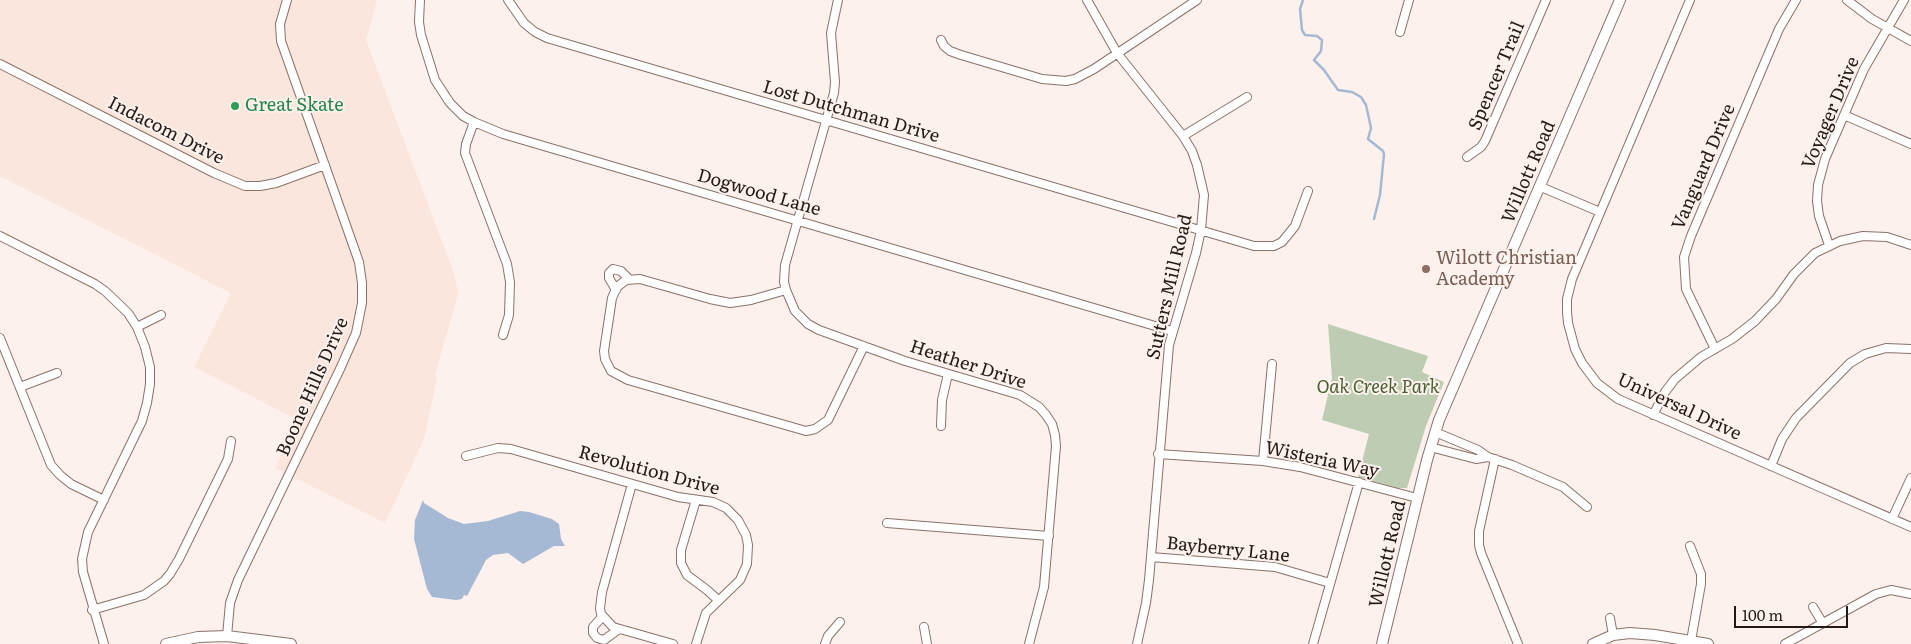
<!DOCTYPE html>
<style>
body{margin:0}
#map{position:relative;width:1911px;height:644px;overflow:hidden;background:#fcf1ec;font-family:Literata,serif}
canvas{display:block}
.scale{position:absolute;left:1734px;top:606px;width:114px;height:22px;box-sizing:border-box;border:2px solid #231a15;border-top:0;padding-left:6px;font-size:15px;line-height:18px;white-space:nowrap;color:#231a15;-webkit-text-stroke:4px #fcf1ec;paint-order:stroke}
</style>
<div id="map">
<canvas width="1911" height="644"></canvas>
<div class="scale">100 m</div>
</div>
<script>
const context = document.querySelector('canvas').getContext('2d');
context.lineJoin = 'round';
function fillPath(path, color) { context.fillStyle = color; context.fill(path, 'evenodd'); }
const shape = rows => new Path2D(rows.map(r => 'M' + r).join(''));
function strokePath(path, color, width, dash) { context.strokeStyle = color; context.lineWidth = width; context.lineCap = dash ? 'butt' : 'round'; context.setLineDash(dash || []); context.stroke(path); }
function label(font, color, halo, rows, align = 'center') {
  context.font = font + ' Literata,serif'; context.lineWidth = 4; context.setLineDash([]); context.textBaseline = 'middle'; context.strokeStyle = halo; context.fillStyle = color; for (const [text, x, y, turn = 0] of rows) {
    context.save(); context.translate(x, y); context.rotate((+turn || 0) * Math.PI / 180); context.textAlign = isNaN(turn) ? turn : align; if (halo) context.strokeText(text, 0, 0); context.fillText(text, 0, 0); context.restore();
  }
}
fillPath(shape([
 [0,0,377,0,366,40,455,276,458,294,435,375,437,378,424,439,385,523,275,468,298,420,194,367,231,293,0,176]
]), '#fae6dc');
fillPath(shape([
 [1328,324,1428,356,1422,372,1444,382,1426,426,1407,488,1398,488,1358,477,1369,434,1322,420,1332,378]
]), '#bdccb2');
fillPath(shape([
 [423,500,424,503,448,518,464,524,488,521,520,511,529,512,552,519,559,524,561,539,565,546,554,546,523,564,508,553,493,555,486,560,467,596,464,595,462,599,456,600,432,597,427,589,414,539,415,520]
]), '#a5b9d4');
strokePath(shape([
 [1303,0,1300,9,1302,30,1305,35,1317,36,1322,40,1321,51,1314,60,1324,70,1338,90,1352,92,1361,97,1366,105,1370,123,1371,128,1368,139,1383,151,1384,154,1380,195,1374,219]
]), '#a5b9d4', 2.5);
const minor = shape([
 [420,0,419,22,421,35,435,80,450,103,463,116,474,122,503,134,1172,331],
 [508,0,524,23,535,32,547,38,1254,246,1274,246,1282,242,1295,226,1308,191],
 [838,0,831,33,835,82,834,93,785,265,784,282,786,290,795,311,808,324,819,330,905,361,1020,395,1039,407,1046,415,1052,424,1055,435,1056,446,1044,587,1029,644],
 [1087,0,1117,53,1183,136,1192,151,1197,165,1204,195,1201,230,1196,253,1169,345,1149,580,1146,603,1137,644],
 [1690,0,1572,279,1567,299,1567,312,1568,323,1575,349,1582,363,1597,383,1618,399,1911,527],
 [1847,0,1872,19,1911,41],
 [1400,32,1409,0],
 [941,40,944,46,950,51,961,55,1042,79,1066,81,1075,79,1094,69,1197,0],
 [0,64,214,173,245,186,260,186,276,183,325,165],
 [1844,115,1911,144],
 [474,122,466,144,465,153,507,264,510,282,509,315,503,335],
 [1183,136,1247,97],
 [1467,157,1481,147,1485,141,1546,0],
 [1541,187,1600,212],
 [0,236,95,284,105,291,128,313,137,327,145,347,150,367,150,384,147,403,142,421,88,532,82,559,83,572,104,644],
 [1829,245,1819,216,1817,201,1818,185,1825,159,1864,69,1904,0],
 [616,290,609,278,609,273,613,269,621,271,629,279],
 [786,290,751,300,730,303,710,299,640,279,626,280,617,287,612,298,604,351,605,359,611,371,628,380,806,431,815,429,828,420,864,346],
 [137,327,161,315],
 [0,338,51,465,60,475,71,484,104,500],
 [1715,349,1686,289,1684,257,1691,236,1779,29,1796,0],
 [20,387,57,373],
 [1653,415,1665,392,1675,379,1701,357,1732,339,1755,321,1776,299,1794,274,1815,253,1840,241,1863,236,1887,237,1911,245],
 [941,426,942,400,948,374],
 [1435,432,1478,450,1488,457,1512,465,1563,487,1587,507],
 [1430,447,1476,459,1488,457],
 [1158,454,1263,461,1300,467,1417,498],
 [466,456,498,448,511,449,678,497,713,502,726,508,738,520,746,535,748,545,747,564,740,580,706,613,696,644],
 [1495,459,1479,531,1479,545,1481,553,1518,644],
 [1263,461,1272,364],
 [1771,466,1782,439,1796,418,1850,363,1865,354,1886,348,1911,349],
 [632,484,602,592,600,608,601,614,613,627,673,644],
 [696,500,681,550,681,563,687,575,707,590,718,600],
 [1892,519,1911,478],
 [887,523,1049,536],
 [1690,546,1701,574,1701,584,1691,641],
 [1151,557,1275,567,1330,583],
 [1813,607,1822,622],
 [92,610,144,595,164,581,170,574,179,559,228,459,231,441],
 [602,617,593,627,593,633,597,638,604,640,619,629],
 [1610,618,1613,635],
 [924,627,927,644],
 [227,636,230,603,238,580,340,369,356,333,362,303,362,283,359,262,281,41,280,24,287,0],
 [825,644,828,636,840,622],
 [1313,644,1359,482],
 [1785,644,1876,594,1891,590,1911,594]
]);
const major = shape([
 [166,644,198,637,227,636,291,644],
 [1382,644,1427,460,1439,420,1620,0],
 [1593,644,1613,635,1630,633,1655,635,1708,644]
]);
strokePath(minor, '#8a7268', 10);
strokePath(major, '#8a7268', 12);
strokePath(minor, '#fff', 8);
strokePath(major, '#fff', 10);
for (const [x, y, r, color] of [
 [235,106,5,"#2e9e5b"],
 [1426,269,5,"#8d6e63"]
]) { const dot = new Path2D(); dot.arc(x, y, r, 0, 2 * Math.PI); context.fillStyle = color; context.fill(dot); strokePath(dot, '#fcf1ec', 2); }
label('18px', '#231a15', '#fcf1ec', [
 ["Spencer Trail",1497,76,-67],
 ["Lost Dutchman Drive",851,112,16],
 ["Voyager Drive",1831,113,-67],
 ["Indacom Drive",166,131,27],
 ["Vanguard Drive",1704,167,-67],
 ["Willott Road",1529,172,-67],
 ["Dogwood Lane",759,193,16],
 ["Sutters Mill Road",1170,287,-77],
 ["Heather Drive",968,365,18],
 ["Boone Hills Drive",313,387,-66],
 ["Universal Drive",1679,407,25],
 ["Wisteria Way",1322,460,12],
 ["Revolution Drive",649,471,15],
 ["Bayberry Lane",1228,550,6],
 ["Willott Road",1388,554,-77]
]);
label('18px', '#27864d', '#fcf1ec', [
 ["Great Skate",245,106]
], 'left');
label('18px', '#785e54', '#fcf1ec', [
 ["Wilott Christian",1436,259],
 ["Academy",1436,280]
], 'left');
label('italic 18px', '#485f32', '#fcf1ec', [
 ["Oak Creek Park",1378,388]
]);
</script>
